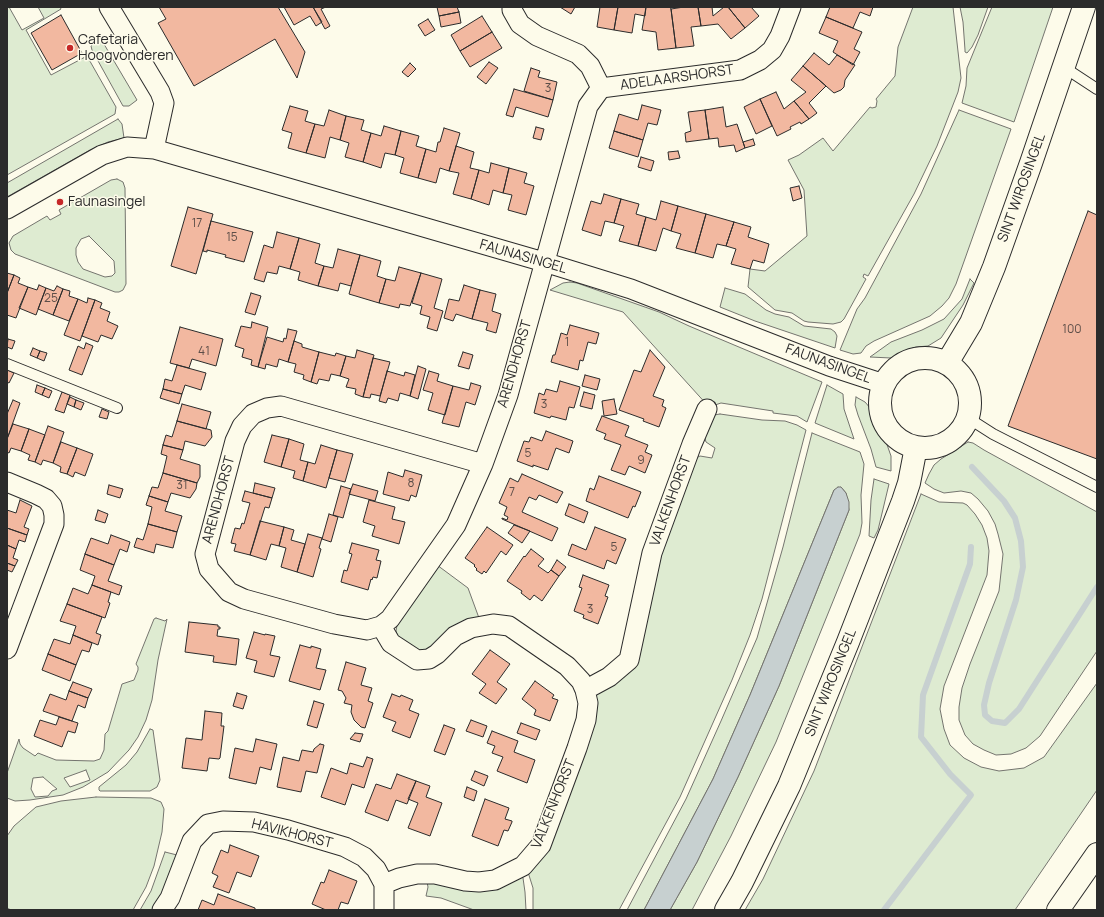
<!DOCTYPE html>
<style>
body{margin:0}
#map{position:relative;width:1104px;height:917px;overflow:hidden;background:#fdfbea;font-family:Manrope,sans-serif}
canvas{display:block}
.frame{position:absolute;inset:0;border:8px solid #2b2b2b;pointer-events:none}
</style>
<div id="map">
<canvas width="1104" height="917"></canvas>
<div class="frame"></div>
</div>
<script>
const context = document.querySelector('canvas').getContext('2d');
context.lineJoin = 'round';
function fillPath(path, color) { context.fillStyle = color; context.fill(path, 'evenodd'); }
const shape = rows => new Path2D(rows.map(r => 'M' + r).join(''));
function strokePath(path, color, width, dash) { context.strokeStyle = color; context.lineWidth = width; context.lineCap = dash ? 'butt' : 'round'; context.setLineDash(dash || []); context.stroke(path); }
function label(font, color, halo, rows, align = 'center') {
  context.font = font + ' Manrope,sans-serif'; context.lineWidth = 3; context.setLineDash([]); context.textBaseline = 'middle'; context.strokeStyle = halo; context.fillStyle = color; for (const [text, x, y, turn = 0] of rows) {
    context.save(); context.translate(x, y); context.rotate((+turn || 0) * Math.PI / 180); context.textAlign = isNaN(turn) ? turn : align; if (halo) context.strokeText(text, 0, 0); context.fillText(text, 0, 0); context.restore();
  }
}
const green = shape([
 [7,7,9,7,22,30,44,18,38,7,60,7,61,9,26,30,51,75,87,56,116,107,115,114,7,175,7,7],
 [913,7,953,7,961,78,958,92,937,146,914,194,868,276,864,274,863,277,866,279,844,319,841,322,833,324,808,322,804,321,792,313,775,310,748,287,750,269,765,271,807,236,804,190,788,160,799,155,823,138,833,151,870,107,872,108,876,107,877,101,876,99,895,76,898,47,913,7],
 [960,7,988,7,978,35,972,47,967,53,965,52,965,50,963,22,960,7],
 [992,7,1053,7,1014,122,962,103,966,86,967,68,992,7],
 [101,39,137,100,129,106,123,106,92,50,91,46,93,44,101,39],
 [959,110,1011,129,956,284,949,298,942,306,930,316,874,341,866,346,861,353,853,354,840,350,857,309,865,298,921,194,959,110],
 [118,119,122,124,124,138,108,142,90,150,7,197,7,183,118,119],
 [117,179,123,182,125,188,126,284,123,290,119,292,115,292,15,254,11,250,9,243,13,236,47,216,50,220,61,214,59,210,111,180,117,179],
 [89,236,114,261,115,273,112,276,105,277,83,269,78,262,76,255,76,248,81,239,89,236],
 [970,279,974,283,963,305,941,338,928,346,916,347,904,351,891,358,870,357,891,342,922,330,944,319,962,299,970,279],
 [570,282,577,283,659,312,689,326,822,382,807,422,797,416,773,413,773,411,721,403,709,407,623,312,550,290,563,283,570,282],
 [725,288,745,294,766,310,775,314,789,317,804,326,831,329,835,332,837,336,835,348,755,321,720,307,725,288],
 [827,385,843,394,844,409,854,439,815,423,827,385],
 [856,397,865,402,871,409,874,420,885,439,891,456,891,471,876,467,871,449,858,415,855,405,856,397],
 [720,414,762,420,785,421,797,425,806,430,762,599,750,635,732,680,680,797,619,910,533,910,533,888,527,869,595,697,600,691,613,681,646,596,694,461,698,457,700,456,712,458,715,448,706,442,704,435,714,415,720,414],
 [812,433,860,452,864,464,861,495,862,523,860,534,844,574,776,742,731,836,692,910,670,910,697,862,738,777,779,686,849,510,846,493,841,487,834,490,750,695,713,779,644,910,627,910,686,799,721,721,757,638,783,547,812,433],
 [968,442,973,443,984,450,1097,512,1097,651,1040,736,1026,748,1011,754,996,755,984,750,973,744,965,735,959,720,959,707,962,688,970,664,999,591,1003,554,998,534,995,524,988,511,978,499,971,493,961,491,944,493,934,489,925,483,929,474,934,465,941,459,968,442],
 [874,479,889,484,878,530,874,538,869,536,871,500,874,479],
 [921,494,939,502,963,503,967,505,975,514,982,525,987,538,989,551,987,575,944,686,940,709,944,729,950,745,964,758,981,767,999,771,1024,768,1044,757,1097,683,1097,790,1015,910,745,910,763,879,814,771,921,494],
 [437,565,468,588,479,618,431,648,425,651,416,650,398,637,396,631,397,625,437,565],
 [156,618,165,621,167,619,158,660,152,700,146,720,138,737,129,750,108,772,83,787,63,795,30,800,15,801,7,798,7,773,19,739,20,744,23,748,35,756,38,753,56,760,94,761,100,759,104,750,105,734,108,731,122,684,134,680,138,670,138,667,136,664,154,619,156,618],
 [86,770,90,780,70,787,64,778,86,770],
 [43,777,57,789,52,791,48,796,35,797,31,789,33,778,43,777],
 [150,729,153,730,160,780,157,787,150,791,100,791,99,790,99,787,126,765,137,752,150,729],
 [96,797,151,798,161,802,164,809,162,832,154,866,146,887,133,910,11,910,7,908,7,836,14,826,36,807,61,801,96,797],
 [165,852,181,856,153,910,140,910,151,891,165,852],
 [521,874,523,878,525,892,526,910,474,910,441,898,426,896,428,887,426,877,521,874]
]);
fillPath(green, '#deebd1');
strokePath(green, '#74746e', 1);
const water = shape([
 [838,487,841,487,846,493,849,502,849,510,779,686,738,777,697,862,670,910,644,910,713,779,750,695,834,490,838,487]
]);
fillPath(water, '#c7d0d0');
strokePath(water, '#74746e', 1);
strokePath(shape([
 [972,467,1004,501,1015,518,1021,541,1023,567,1016,600,989,683,984,705,985,715,992,721,1005,723,1019,709,1097,587],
 [884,910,971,795,950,774,921,737,923,695,970,564,971,547]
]), '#c7d0d0', 6);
const building = shape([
 [159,7,278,7,305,52,297,78,275,39,194,86,158,23,166,19,159,7],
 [284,7,313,7,322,22,316,26,310,16,294,25,284,7],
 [313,7,326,7,321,9,330,26,325,29,313,7],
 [437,7,457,7,459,12,439,16,437,7],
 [560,7,575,7,571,14,560,7],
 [600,7,618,7,614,30,597,27,600,7],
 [618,7,646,7,645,16,635,14,632,33,614,30,618,7],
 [646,7,670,7,671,9,676,48,658,50,656,32,642,30,646,7],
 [684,7,698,7,701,26,691,27,694,46,676,48,671,9,684,7],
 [698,7,712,7,713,16,724,7,728,7,745,28,731,39,718,24,701,26,698,7],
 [728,7,751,7,759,16,745,28,728,7],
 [830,7,873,7,870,16,860,12,853,28,826,17,830,7],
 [459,12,461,23,441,27,439,16,459,12],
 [61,15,82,53,52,70,31,33,61,15],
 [482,16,492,32,460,51,451,35,482,16],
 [826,17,862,32,854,49,860,52,853,65,833,52,838,41,819,33,826,17],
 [428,19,435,30,425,36,418,25,428,19],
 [492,32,502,48,470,67,460,51,492,32],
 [814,53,829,65,837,55,855,65,845,80,844,87,841,90,834,93,803,66,814,53],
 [489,62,498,68,486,84,477,77,489,62],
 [410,63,416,69,408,77,402,72,410,63],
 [803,66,826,86,809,103,817,113,809,119,794,101,806,92,791,80,803,66],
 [531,68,540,71,538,77,557,82,553,100,524,91,531,68],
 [514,89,553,100,548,117,516,107,513,117,506,115,514,89],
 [776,92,784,109,794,101,809,119,801,124,800,122,790,127,791,129,777,136,760,99,776,92],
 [760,99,772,126,756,134,744,107,760,99],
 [642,105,661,110,657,125,648,123,643,140,614,131,619,114,638,120,642,105],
 [290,106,308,111,305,121,315,124,306,153,288,148,292,133,282,130,290,106],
 [723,107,726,127,737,124,745,148,736,152,734,145,719,147,718,138,709,139,705,110,723,107],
 [329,110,346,116,340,140,330,137,325,158,306,153,315,124,324,126,329,110],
 [705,110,709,139,686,142,685,133,691,131,688,112,705,110],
 [346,116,364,120,361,130,371,133,363,162,345,157,349,143,340,140,346,116],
 [384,126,401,131,395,155,385,153,381,168,363,162,371,133,381,136,384,126],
 [536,127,544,129,541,140,533,138,536,127],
 [444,128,460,133,449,171,440,168,436,183,418,178,426,149,436,152,438,142,440,142,444,128],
 [401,131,419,136,416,146,426,149,418,178,400,173,404,158,395,155,401,131],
 [614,131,643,140,638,157,609,148,614,131],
 [753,139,755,145,745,148,743,142,753,139],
 [456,146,474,152,470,168,479,170,471,199,453,194,459,173,449,171,456,146],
 [678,151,680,158,669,160,668,152,678,151],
 [641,157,654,161,651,171,638,167,641,157],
 [491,163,509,168,503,193,493,190,489,205,471,199,479,170,489,173,491,163],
 [509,168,527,173,524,183,534,186,526,215,508,210,512,195,503,193,509,168],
 [799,186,802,198,793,201,790,188,799,186],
 [604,194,621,199,614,223,605,221,601,236,582,230,591,201,601,204,604,194],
 [621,199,639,204,636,214,646,217,638,246,619,241,624,226,614,223,621,199],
 [661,201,678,206,671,231,663,228,656,251,638,246,646,217,656,220,661,201],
 [678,206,706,214,695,253,676,248,681,234,671,231,678,206],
 [188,207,213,214,196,274,171,266,188,207],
 [1088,211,1097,215,1097,459,1008,426,1088,211],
 [706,214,734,222,726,246,717,244,713,258,695,253,706,214],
 [211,221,253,232,244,262,225,257,226,255,207,250,207,252,203,251,211,221],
 [734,222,751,227,748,237,769,244,764,263,753,260,750,269,731,264,736,249,726,246,734,222],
 [277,232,299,238,290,269,279,266,277,274,267,272,264,282,254,279,264,245,273,248,277,232],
 [299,238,320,244,315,263,324,266,318,286,298,280,300,272,290,269,299,238],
 [338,249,360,255,351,286,340,283,338,291,318,286,324,266,333,268,338,249],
 [360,255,381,261,377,276,386,279,379,303,349,294,360,255],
 [399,267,421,273,410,306,400,304,399,308,379,303,386,279,395,281,399,267],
 [7,273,14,275,7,293,7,273],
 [421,273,442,279,434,308,443,311,437,331,427,328,430,317,420,314,422,306,412,303,421,273],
 [14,275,20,278,18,283,28,287,16,318,7,315,7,293,14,275],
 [39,285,46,288,36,315,19,308,28,287,37,290,39,285],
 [464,285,480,290,472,319,456,314,453,321,444,318,449,299,459,301,464,285],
 [57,286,63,289,53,315,38,309,46,288,54,291,57,286],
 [63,289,70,291,69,296,78,299,69,321,53,315,63,289],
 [480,290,496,294,492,311,501,314,496,333,486,330,488,323,472,319,480,290],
 [251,293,261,296,255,315,245,312,251,293],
 [88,298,95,300,80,341,64,335,78,299,87,303,88,298],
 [95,300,102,303,100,308,110,312,107,321,118,326,112,339,101,335,98,342,82,336,95,300],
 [252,322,268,327,258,367,251,365,252,360,242,357,244,349,235,346,241,326,251,328,252,322],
 [570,325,599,333,596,344,588,342,583,361,580,360,578,370,551,362,553,355,555,355,561,333,567,335,570,325],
 [180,327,223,339,216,366,192,359,189,368,170,363,180,327],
 [288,329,297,331,288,362,279,359,277,367,266,364,265,369,258,367,267,337,283,342,284,338,286,339,288,329],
 [8,339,15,341,12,349,7,347,8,339],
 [294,341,302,344,302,347,319,352,311,382,303,379,304,375,294,372,296,364,288,362,294,341],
 [86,343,93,346,82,375,69,370,78,346,84,349,86,343],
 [33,348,40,351,37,358,30,355,33,348],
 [357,350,374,355,363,397,355,394,356,389,346,387,349,379,340,376,346,356,355,358,357,350],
 [650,350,665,367,653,396,664,400,662,406,666,408,659,427,643,421,644,419,619,410,634,370,641,372,650,350],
 [40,351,47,353,44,361,37,358,40,351],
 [319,352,335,356,336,353,346,356,340,376,331,374,329,381,319,379,317,384,311,382,319,352],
 [463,352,473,355,469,369,458,366,463,352],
 [373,358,390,362,380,396,371,394,370,398,363,397,373,358],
 [177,365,206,373,201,390,185,385,182,394,163,389,165,379,172,381,177,365],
 [418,366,426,369,418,399,410,396,418,366],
 [7,370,14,373,9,383,7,382,7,370],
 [387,371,404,376,405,372,415,375,410,396,400,393,398,401,388,398,386,403,379,401,387,371],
 [429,371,439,374,437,381,453,386,445,415,428,410,433,393,423,390,429,371],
 [585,375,600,379,597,390,582,386,585,375],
 [560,381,580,387,574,408,569,407,566,420,551,416,550,418,534,413,539,393,544,395,546,389,557,392,560,381],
 [471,383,481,386,475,405,466,402,459,427,442,423,453,386,469,390,471,383],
 [37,385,45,388,42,395,35,392,37,385],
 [45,388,52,391,49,398,42,395,45,388],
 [163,389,182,394,179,404,160,398,163,389],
 [62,392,70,395,64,413,55,410,62,392],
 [584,392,595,395,592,409,580,406,584,392],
 [70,397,76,400,74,407,67,404,70,397],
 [614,399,617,414,604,416,602,401,614,399],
 [13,400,20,403,7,439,7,414,13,400],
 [76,400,84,403,81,410,74,407,76,400],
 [182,404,211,412,206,429,177,421,182,404],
 [102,409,109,412,107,419,99,417,102,409],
 [602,416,629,426,625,436,648,445,645,452,652,455,645,473,629,466,625,475,611,470,621,445,604,439,606,434,596,430,602,416],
 [177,421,211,430,212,437,205,446,185,441,183,450,163,445,166,435,172,437,177,421],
 [13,424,29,429,21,451,11,448,9,453,7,452,7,439,13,424],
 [48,426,64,432,53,463,43,460,41,465,35,462,48,426],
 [29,429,45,435,35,462,28,460,30,455,21,451,29,429],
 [546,431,573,441,569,453,556,448,548,470,533,465,533,467,517,461,524,441,529,442,531,437,542,441,546,431],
 [272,435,289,439,281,467,264,462,272,435],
 [289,439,304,444,300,460,308,462,303,481,293,478,295,471,281,467,289,439],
 [61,442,77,448,67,474,60,472,61,467,53,463,61,442],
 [163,445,183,450,180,459,200,465,200,477,197,483,163,473,167,456,161,454,163,445],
 [321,445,337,450,326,488,303,481,308,462,315,464,321,445],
 [77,448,93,454,85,476,75,472,73,477,67,474,77,448],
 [337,450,353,454,345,482,329,478,337,450],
 [405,470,422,475,416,497,411,495,409,501,383,494,388,472,403,477,405,470],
 [163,473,197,483,196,489,190,498,171,493,168,502,149,496,152,487,158,488,163,473],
 [522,474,563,492,557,503,539,495,536,500,529,497,522,512,558,528,552,541,502,519,502,518,507,520,508,517,504,515,507,507,499,503,510,478,518,482,522,474],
 [599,476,641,492,635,507,633,506,628,518,586,501,590,488,594,490,599,476],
 [255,483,275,488,272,498,253,493,255,483],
 [353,484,378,491,375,501,349,494,353,484],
 [109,485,123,489,120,498,107,494,109,485],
 [341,486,351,489,343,518,333,515,341,486],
 [245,491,272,498,269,508,265,507,250,555,234,551,236,544,231,543,235,528,240,529,242,523,244,524,250,503,242,501,245,491],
 [149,496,168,502,165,511,182,516,177,532,148,524,152,507,146,505,149,496],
 [20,500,32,506,24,527,29,529,27,535,7,528,7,510,16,513,20,500],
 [369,500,395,507,392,519,405,522,399,544,372,536,375,526,363,522,369,500],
 [569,504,588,512,584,523,565,515,569,504],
 [98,510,108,514,105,523,95,520,98,510],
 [329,514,338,517,331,542,322,539,329,514],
 [260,521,284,527,279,546,271,544,266,560,250,555,260,521],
 [148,524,177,532,173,548,156,544,154,553,134,547,137,538,143,540,148,524],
 [514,525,530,531,522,543,508,533,514,525],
 [284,527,294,530,291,540,305,544,297,572,281,567,286,548,279,546,284,527],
 [487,527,513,545,506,555,501,551,486,573,484,571,482,574,476,570,477,569,474,566,475,565,465,558,487,527],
 [595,527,626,539,616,564,607,560,604,569,568,555,572,544,586,550,595,527],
 [7,528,27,535,25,542,19,540,16,549,7,545,7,528],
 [308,534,322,538,319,548,321,549,313,577,297,572,308,534],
 [111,535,130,542,127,552,120,549,114,565,85,554,91,538,108,544,111,535],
 [352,543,379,550,376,560,381,561,377,578,373,577,372,580,371,579,368,590,341,582,344,570,347,571,352,554,349,553,352,543],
 [7,545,16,549,13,558,18,560,15,566,7,563,7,545],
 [531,549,544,559,538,566,548,573,551,570,559,576,542,601,534,595,530,600,521,593,522,591,507,581,524,556,525,557,531,549],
 [85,554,114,565,108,581,122,586,119,595,92,585,95,576,80,570,85,554],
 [557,560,566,567,559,576,551,570,557,560],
 [7,563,15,566,12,572,7,570,7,563],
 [583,575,609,585,605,596,608,597,598,624,583,618,584,615,574,611,582,588,579,587,583,575],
 [92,585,111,592,108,602,110,603,105,618,67,604,73,588,88,594,92,585],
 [67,604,102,617,96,633,101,635,98,645,73,635,76,626,60,621,67,604],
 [189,622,218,625,218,627,220,627,220,629,218,629,217,636,239,639,236,665,213,662,214,656,185,652,189,622],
 [254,632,265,635,265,634,275,636,270,655,280,657,274,677,254,672,257,661,246,658,254,632],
 [73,635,92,643,89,652,82,650,76,665,48,654,54,639,70,644,73,635],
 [300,645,311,648,311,646,321,649,316,668,326,670,320,690,289,681,300,645],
 [490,650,510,664,497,682,507,689,496,704,479,693,486,684,472,674,490,650],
 [48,654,76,665,70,681,42,670,48,654],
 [346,662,366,668,361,685,372,688,368,701,373,703,365,728,361,727,354,720,351,712,352,705,344,703,346,698,342,691,338,690,346,662],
 [535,681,554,695,552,698,558,700,550,721,534,715,536,710,522,699,535,681],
 [73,682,92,689,88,698,69,691,73,682],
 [69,691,88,698,85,708,78,705,72,721,43,711,50,694,66,700,69,691],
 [237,693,247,696,243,709,233,706,237,693],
 [392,694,400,697,401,695,413,700,409,710,419,714,410,738,392,731,396,722,383,717,392,694],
 [314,701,324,704,317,728,307,725,314,701],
 [205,711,222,713,221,726,224,726,220,758,219,759,209,758,207,771,182,768,186,738,202,740,205,711],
 [59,717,78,723,75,733,68,731,62,747,34,736,40,720,56,725,59,717],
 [471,720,487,726,483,737,466,731,471,720],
 [521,723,540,730,536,740,517,733,521,723],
 [444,725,455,729,445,755,434,751,444,725],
 [492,731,518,741,514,752,535,760,527,783,497,771,503,757,492,753,495,746,487,743,492,731],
 [355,733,363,734,360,742,350,739,355,733],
 [256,739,277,744,271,770,260,767,256,784,229,778,235,748,253,752,256,739],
 [320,744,324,745,317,773,306,771,301,792,277,787,283,757,299,761,302,750,313,752,314,749,320,744],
 [367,757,373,759,364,788,352,784,345,805,321,797,331,768,347,774,350,763,363,767,367,757],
 [475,771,488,776,484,786,471,780,475,771],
 [397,774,416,781,407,804,396,800,388,821,365,812,376,784,391,789,397,774],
 [416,781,430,786,426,797,442,803,430,836,408,828,418,803,408,799,416,781],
 [467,787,477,791,474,801,464,797,467,787],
 [485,799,509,808,505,819,512,821,512,822,508,831,504,830,498,846,472,836,485,799],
 [230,845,259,856,251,877,237,872,229,893,213,887,218,876,212,873,221,850,228,853,230,845],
 [329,870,357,881,348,904,341,902,338,910,326,910,312,904,321,882,324,883,329,870],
 [218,894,255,908,255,910,198,910,202,900,214,905,218,894]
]);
fillPath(building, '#f2b8a0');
strokePath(building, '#2b2b2b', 1);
const lane = shape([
 [1065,68,1097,89],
 [7,364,117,408],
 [968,418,993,434,1097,487]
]);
const street = shape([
 [109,7,160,92,164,103,154,149],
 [512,7,512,10,520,24,537,36,578,54,590,66,601,88],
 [7,209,102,155,127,147,154,149,544,262,631,289,829,366,884,384],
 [483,464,281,406,267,408,253,414,242,426,235,441,205,554,209,569,229,592,244,599,334,624,367,630,381,626,390,619,456,525,483,464,508,395,588,106,601,88,740,70,760,60,772,50,780,36,791,7],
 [7,482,36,494,46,499,52,506,54,515,54,524,7,649],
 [381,626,391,643,417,660,429,659,437,654,455,636,471,628,493,624,509,626,567,666,581,681,585,690,588,703,586,720,577,748,541,845,523,866,495,880,479,882,465,881,435,874,417,874,399,878,384,884],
 [585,690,609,677,629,660,652,553,692,444,707,409],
 [162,910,170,898,192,841,208,824,223,821,254,822,288,830,345,847,364,857,376,869,384,884,384,910]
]);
const secondary = shape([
 '880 403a45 45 0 1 1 90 0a45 45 0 1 1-90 0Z',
 [947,363,971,323,994,267,1031,163,1084,7],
 [726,910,742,882,789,786,848,642,903,501,909,483,916,447]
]);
const highway = shape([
 [1058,910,1097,854]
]);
strokePath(lane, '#2b2b2b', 12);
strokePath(street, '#2b2b2b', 21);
strokePath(secondary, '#2b2b2b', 24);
strokePath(highway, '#2b2b2b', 24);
strokePath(lane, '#fdfbea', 10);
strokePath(street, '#fdfbea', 19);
strokePath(secondary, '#fdfbea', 22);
strokePath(highway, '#fdfbea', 22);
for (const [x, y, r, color] of [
 [70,48,4,"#c62828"],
 [60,202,4,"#c62828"]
]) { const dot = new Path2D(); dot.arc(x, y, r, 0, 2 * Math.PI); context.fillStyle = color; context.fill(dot); strokePath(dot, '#fdfbea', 1.5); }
label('12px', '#5d4e48', null, [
 ["3",548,89],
 ["17",197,224],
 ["15",232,238],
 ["25",51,299],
 ["100",1072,330],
 ["1",567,343],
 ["41",204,352],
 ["3",544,405],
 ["5",528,454],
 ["9",641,461],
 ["8",411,484],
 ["31",182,486],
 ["7",512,493],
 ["5",614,548],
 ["3",590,610]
]);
label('14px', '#2b2b2b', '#fdfbea', [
 ["Cafetaria",78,40],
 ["Hoogvonderen",78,56],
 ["Faunasingel",68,202]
], 'left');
label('14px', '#2b2b2b', '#fdfbea', [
 ["ADELAARSHORST",677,78,-8],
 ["SINT WIROSINGEL",1022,188,-70],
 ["FAUNASINGEL",523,257,16],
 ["ARENDHORST",515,364,-74],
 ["FAUNASINGEL",828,364,20],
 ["ARENDHORST",219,500,-75],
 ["VALKENHORST",671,501,-70],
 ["SINT WIROSINGEL",831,683,-68],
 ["VALKENHORST",554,804,-68],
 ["HAVIKHORST",292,834,14]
]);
</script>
